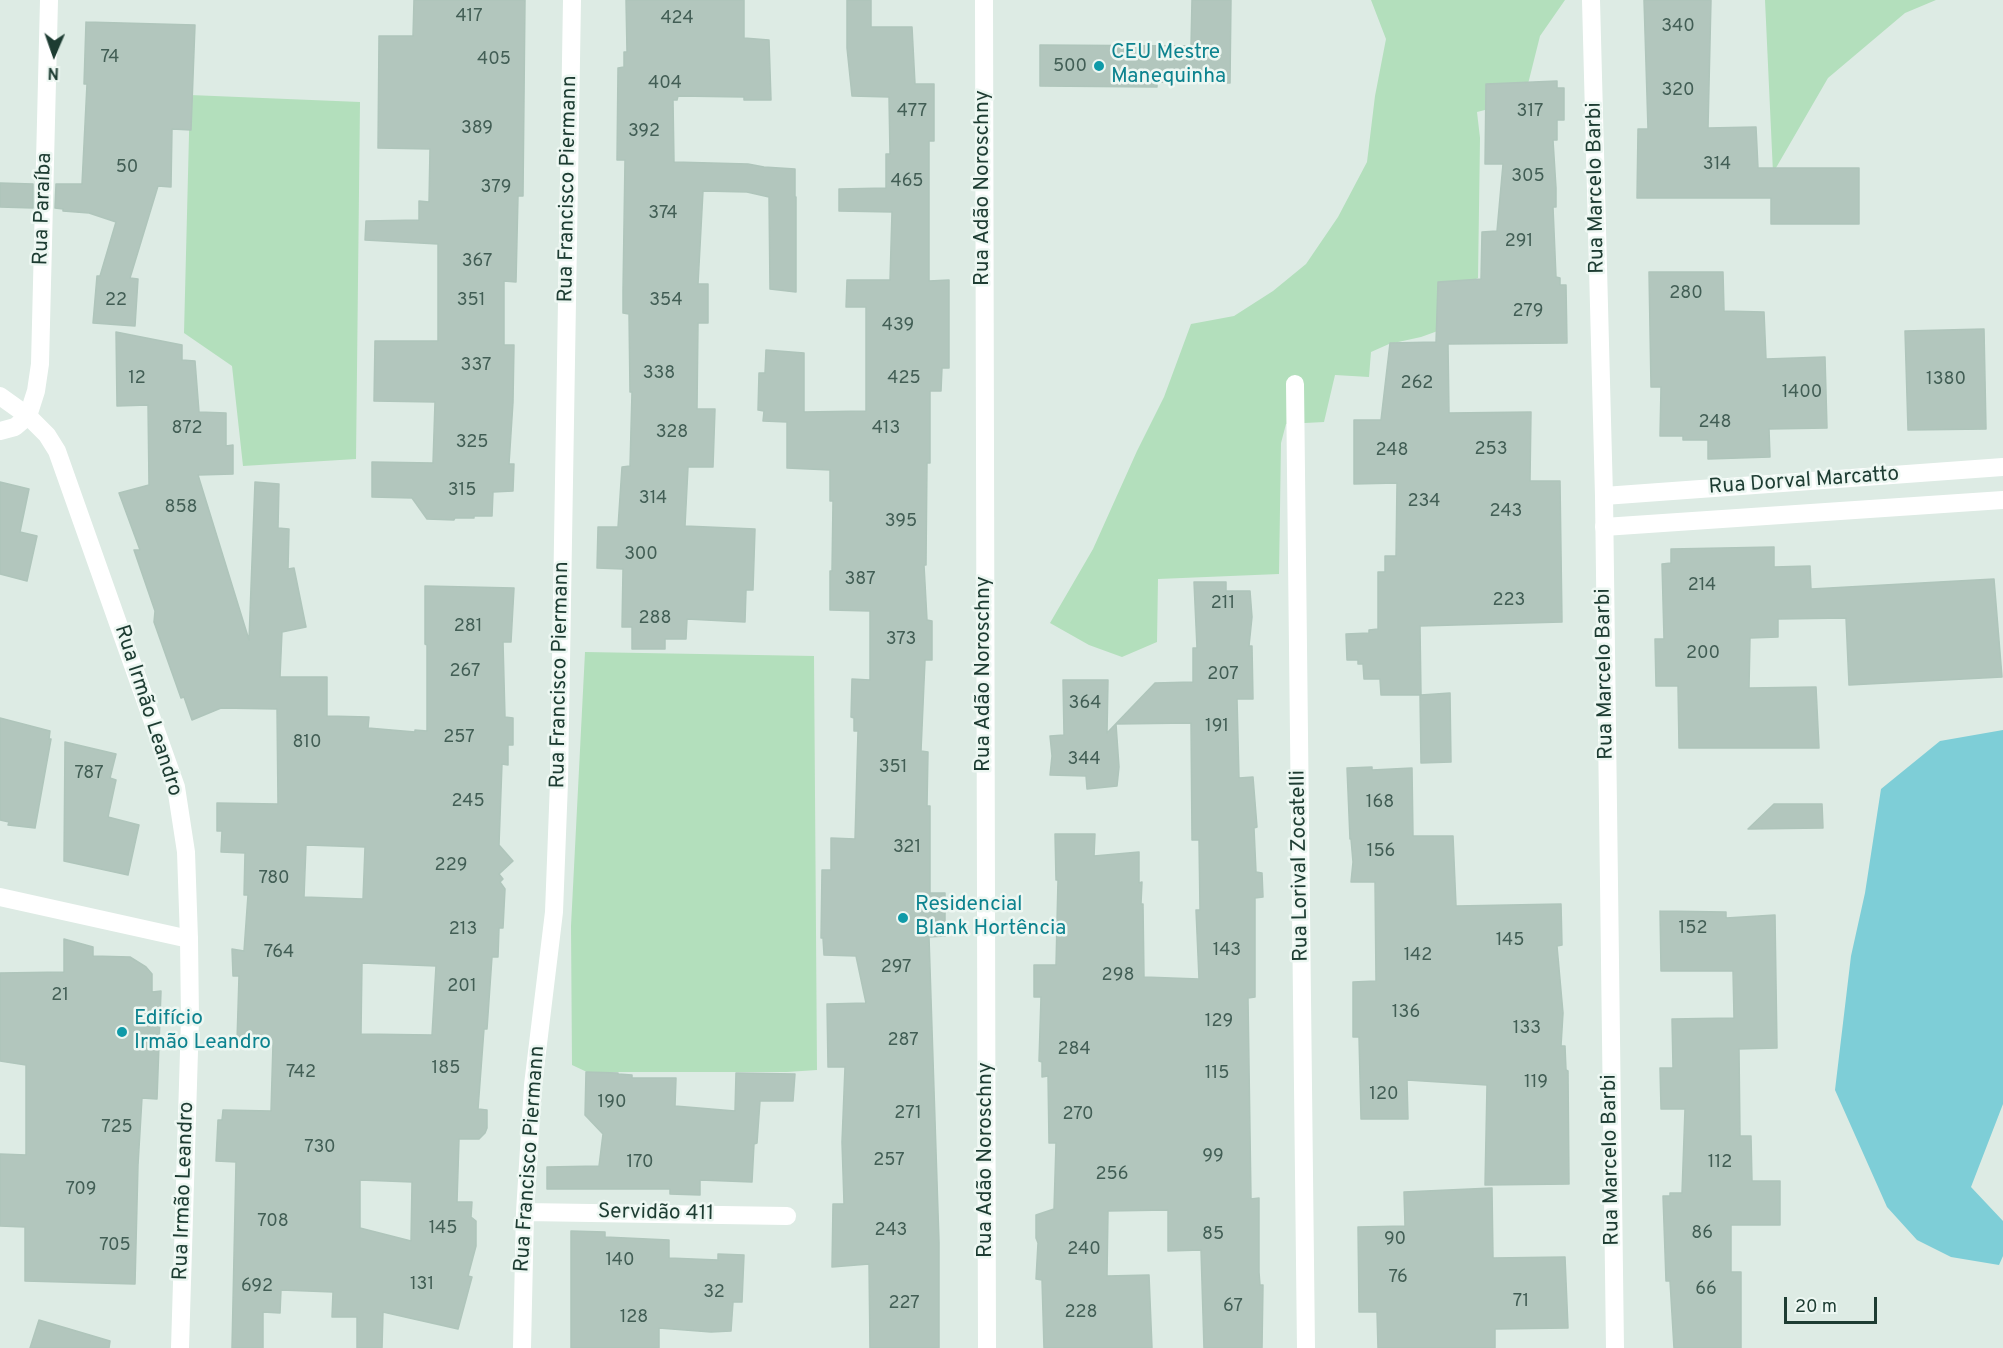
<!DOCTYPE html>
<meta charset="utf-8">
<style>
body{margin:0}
#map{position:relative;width:2003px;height:1348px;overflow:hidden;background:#ddebe4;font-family:Overpass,sans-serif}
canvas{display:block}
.north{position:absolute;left:24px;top:24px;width:60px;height:60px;-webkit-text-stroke:4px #edf7f2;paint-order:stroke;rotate:182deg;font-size:16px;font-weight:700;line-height:24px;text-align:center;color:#1d3c32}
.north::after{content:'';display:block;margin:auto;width:21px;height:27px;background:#1d3c32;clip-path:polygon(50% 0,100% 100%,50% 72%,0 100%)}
.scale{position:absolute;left:1784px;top:1297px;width:93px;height:27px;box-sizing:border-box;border:3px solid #1d3c32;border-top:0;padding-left:8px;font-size:18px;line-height:21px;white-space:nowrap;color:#1d3c32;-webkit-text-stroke:4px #edf7f2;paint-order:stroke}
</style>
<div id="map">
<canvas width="2003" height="1348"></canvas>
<div class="north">N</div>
<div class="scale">20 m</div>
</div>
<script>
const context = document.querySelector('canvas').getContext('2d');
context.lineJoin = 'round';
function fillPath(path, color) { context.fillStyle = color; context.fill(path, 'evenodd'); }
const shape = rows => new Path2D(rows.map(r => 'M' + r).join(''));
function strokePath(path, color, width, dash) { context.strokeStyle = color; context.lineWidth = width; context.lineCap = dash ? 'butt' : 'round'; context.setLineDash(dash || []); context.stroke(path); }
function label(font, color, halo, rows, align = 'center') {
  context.font = font + ' Overpass,sans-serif'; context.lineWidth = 5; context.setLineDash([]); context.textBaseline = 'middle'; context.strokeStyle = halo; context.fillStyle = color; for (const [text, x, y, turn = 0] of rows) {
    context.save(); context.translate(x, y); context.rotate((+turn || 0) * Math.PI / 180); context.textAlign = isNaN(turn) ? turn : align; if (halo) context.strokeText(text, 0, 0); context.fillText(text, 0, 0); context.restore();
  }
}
fillPath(shape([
 [1371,0,1565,0,1540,36,1524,100,1477,112,1480,138,1478,278,1446,293,1446,328,1421,337,1389,344,1371,352,1369,377,1335,375,1324,422,1286,424,1281,443,1279,574,1158,579,1157,642,1122,657,1089,645,1050,623,1093,549,1137,451,1164,397,1191,324,1234,316,1273,291,1306,264,1338,217,1367,162,1375,96,1386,39],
 [1765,0,1936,0,1905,13,1828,78,1773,173],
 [190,95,360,102,356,459,243,466,232,366,184,333],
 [585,652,814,656,817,1070,787,1072,587,1072,572,1065,571,926]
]), '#b3dfbc');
fillPath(shape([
 [2003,730,2003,1104,1971,1187,2003,1221,2003,1256,1999,1265,1951,1257,1917,1240,1887,1207,1835,1090,1851,956,1865,893,1881,789,1940,741]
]), '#7eced7');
const building = shape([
 [414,0,525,0,523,196,518,196,516,282,504,281,504,345,514,345,513,402,509,464,514,464,513,491,493,492,492,516,474,516,474,518,455,518,454,520,427,519,412,498,372,497,372,462,433,463,435,402,374,401,375,341,438,341,438,244,365,240,366,221,419,220,419,201,429,202,430,149,378,148,379,36,413,36,414,0],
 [626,0,744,0,744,38,769,40,771,100,744,100,744,97,678,96,677,100,673,100,674,162,748,164,764,167,795,169,795,197,796,197,796,292,770,289,769,197,747,192,703,191,698,284,708,284,708,323,698,323,697,409,715,409,713,467,688,467,685,526,755,529,753,590,746,590,745,622,687,619,686,639,665,639,665,649,632,649,632,627,622,627,623,569,597,568,598,527,618,527,622,467,630,466,632,392,630,392,629,314,623,313,623,290,625,160,617,160,618,68,624,67,624,52,627,52,626,0],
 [847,0,871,0,871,27,912,27,915,84,934,84,934,141,929,141,929,281,949,280,949,368,942,368,941,391,930,391,930,463,927,463,926,565,924,565,927,620,932,621,932,660,925,660,921,751,928,752,927,806,930,806,930,893,945,893,945,936,929,937,939,1242,939,1348,870,1348,869,1264,832,1267,833,1204,844,1204,842,1142,845,1067,828,1067,827,1004,866,1003,856,956,824,955,823,938,821,938,822,870,831,870,831,838,855,839,858,731,854,731,854,718,851,717,852,679,870,680,870,611,830,610,830,571,832,571,833,501,830,501,830,470,787,468,787,422,763,421,764,411,758,410,759,373,765,373,766,350,804,353,804,412,866,411,866,307,846,307,847,280,890,280,892,212,839,211,839,189,886,188,886,154,890,154,889,97,852,96,847,48,847,0],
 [1192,0,1231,0,1230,83,1157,82,1157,87,1040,86,1040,45,1191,46,1192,0],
 [1644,0,1711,0,1708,128,1756,127,1758,168,1859,168,1859,224,1771,224,1771,198,1637,198,1638,129,1648,129,1644,0],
 [86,22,195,25,191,130,172,129,171,187,158,186,130,278,138,279,135,326,93,323,97,276,100,276,116,222,89,213,63,211,63,209,55,208,56,184,82,184,87,84,84,84,86,22],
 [1557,81,1557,88,1564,88,1564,120,1557,120,1557,140,1553,140,1556,188,1556,207,1553,207,1556,277,1560,278,1560,285,1566,285,1567,343,1448,344,1449,413,1531,412,1530,481,1560,481,1562,622,1420,626,1421,695,1450,693,1451,762,1421,763,1420,695,1381,695,1380,679,1364,679,1363,664,1358,664,1358,660,1347,660,1346,634,1369,633,1369,630,1378,629,1378,572,1385,572,1385,556,1396,556,1397,483,1354,484,1354,420,1381,420,1390,343,1436,342,1438,282,1481,279,1482,232,1497,231,1503,164,1485,164,1486,84,1557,81],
 [0,183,33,184,33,208,0,207,0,183],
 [1649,272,1723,272,1724,311,1764,312,1766,359,1825,357,1827,428,1769,429,1770,457,1708,459,1708,440,1683,440,1683,436,1660,436,1661,387,1651,387,1649,272],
 [1984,329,1986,429,1908,430,1905,331,1984,329],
 [116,332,182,345,182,360,195,361,199,412,226,413,226,446,233,445,233,474,198,475,249,640,255,482,279,484,278,528,289,529,288,569,294,568,306,627,282,632,280,677,327,677,327,716,369,717,368,728,415,732,415,730,427,731,427,645,425,644,425,586,514,588,511,642,503,642,505,717,513,718,513,745,508,745,508,765,502,764,499,845,513,861,499,874,503,879,500,882,505,889,503,928,499,928,498,957,492,957,487,1029,484,1029,478,1109,487,1110,487,1128,485,1133,479,1139,459,1139,457,1202,472,1202,471,1217,476,1221,476,1246,468,1276,472,1277,458,1329,383,1312,382,1348,357,1348,357,1317,332,1317,333,1292,281,1290,280,1313,263,1312,263,1348,232,1348,236,1162,216,1161,218,1120,222,1120,223,1110,271,1111,273,1043,237,1041,239,976,233,976,232,949,244,951,248,895,244,895,245,853,221,852,222,831,217,831,217,803,278,804,277,709,221,708,192,720,184,697,181,698,154,622,155,611,134,550,140,550,119,493,149,485,148,405,117,406,116,332],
 [306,845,365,847,363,899,304,897,306,845],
 [362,963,436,966,432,1035,361,1034,362,963],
 [360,1180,412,1182,411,1241,360,1228,360,1180],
 [0,482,29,489,20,532,37,536,27,581,0,574,0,482],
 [1774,547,1774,567,1810,566,1811,589,1994,579,2002,677,1849,685,1846,618,1778,619,1778,637,1750,638,1749,688,1816,687,1819,748,1679,748,1678,686,1656,686,1655,639,1664,639,1662,564,1671,563,1671,549,1774,547],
 [1194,582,1226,582,1226,591,1250,591,1252,617,1249,646,1252,646,1253,699,1237,699,1239,778,1253,777,1257,827,1254,828,1256,872,1262,873,1263,897,1255,898,1255,997,1248,998,1251,1199,1259,1198,1259,1272,1260,1285,1263,1285,1262,1348,1204,1348,1201,1250,1168,1251,1168,1210,1108,1211,1107,1276,1149,1275,1152,1348,1044,1348,1042,1280,1036,1279,1038,1243,1036,1238,1036,1215,1054,1209,1056,1143,1049,1143,1048,1076,1042,1077,1042,1062,1039,1061,1041,997,1034,997,1034,965,1056,965,1058,880,1056,880,1055,834,1095,834,1094,856,1139,852,1139,883,1142,882,1141,904,1143,904,1144,977,1199,979,1196,910,1200,910,1199,840,1192,840,1191,723,1116,724,1119,767,1117,786,1087,789,1086,776,1050,775,1052,756,1050,736,1064,735,1063,680,1108,680,1107,733,1155,683,1193,682,1193,648,1197,648,1194,582],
 [0,718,50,731,49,739,51,739,35,828,8,825,9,822,0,820,0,718],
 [65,742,116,754,110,778,116,780,108,817,139,825,128,875,64,861,65,742],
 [1372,767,1372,770,1412,768,1413,836,1453,836,1456,906,1561,904,1562,945,1557,946,1563,1013,1561,1046,1565,1046,1566,1070,1568,1071,1569,1184,1485,1185,1487,1085,1407,1080,1408,1119,1361,1119,1359,1037,1353,1037,1353,982,1376,981,1375,882,1351,882,1353,862,1351,839,1350,839,1347,768,1372,767],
 [1774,804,1822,804,1823,828,1748,829,1774,804],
 [1660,911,1726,912,1726,918,1775,915,1777,1048,1739,1049,1740,1136,1751,1136,1752,1181,1780,1181,1780,1225,1731,1225,1731,1272,1741,1272,1741,1348,1674,1348,1670,1281,1666,1281,1663,1196,1670,1196,1670,1193,1682,1193,1685,1109,1661,1109,1660,1068,1673,1068,1672,1019,1734,1018,1733,971,1661,971,1660,911],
 [64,939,93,947,93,956,130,957,146,967,152,974,152,992,161,991,157,1099,142,1098,138,1165,135,1284,25,1281,25,1227,0,1226,0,1154,26,1155,26,1065,0,1061,0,973,64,972,64,939],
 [586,1072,618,1073,618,1074,632,1075,632,1078,676,1078,675,1106,735,1111,736,1073,795,1074,793,1101,760,1101,757,1143,754,1144,752,1182,700,1180,700,1195,670,1194,670,1189,547,1189,547,1167,599,1166,603,1134,585,1115,586,1072],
 [1492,1188,1493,1258,1565,1257,1568,1328,1495,1329,1495,1348,1378,1348,1377,1312,1359,1312,1358,1227,1405,1226,1404,1192,1492,1188],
 [571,1231,605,1232,605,1237,669,1240,669,1258,718,1260,718,1254,744,1255,742,1302,733,1302,731,1331,711,1332,659,1328,659,1348,571,1348,571,1231],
 [39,1320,110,1341,109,1348,30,1348,39,1320]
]);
fillPath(building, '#b2c6bd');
strokePath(building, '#afc5bb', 1.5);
strokePath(shape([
 [984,0,987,1348],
 [1295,384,1306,1348],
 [0,431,15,427,28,416,36,391,40,364,49,0],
 [1604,496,2003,467],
 [1604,527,2003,500],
 [0,897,189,939],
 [525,1212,787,1216],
 [522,1348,525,1212,533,1085,554,912,559,782,572,0]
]), '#fff', 18);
strokePath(shape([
 [1591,0,1604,496,1615,1348],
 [0,396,28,416,47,435,57,451,176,787,186,852,189,939,190,1018,180,1348]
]), '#fff', 18);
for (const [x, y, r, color] of [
 [1099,66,6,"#0f9aa8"],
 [903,918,6,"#0f9aa8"],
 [122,1032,6,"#0f9aa8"]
]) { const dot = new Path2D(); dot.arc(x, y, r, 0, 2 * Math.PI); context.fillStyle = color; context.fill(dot); strokePath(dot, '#edf7f2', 2); }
label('18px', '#425e55', null, [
 ["417",469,17],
 ["424",677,19],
 ["340",1678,27],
 ["74",110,58],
 ["405",494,60],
 ["500",1070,67],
 ["404",665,84],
 ["320",1678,91],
 ["477",912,112],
 ["317",1530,112],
 ["389",477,129],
 ["392",644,132],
 ["314",1717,165],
 ["50",127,168],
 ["305",1528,177],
 ["465",907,182],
 ["379",496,188],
 ["374",663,214],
 ["291",1519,242],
 ["367",477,262],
 ["280",1686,294],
 ["22",116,301],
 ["351",471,301],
 ["354",666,301],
 ["279",1528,312],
 ["439",898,326],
 ["337",476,366],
 ["338",659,374],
 ["12",137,379],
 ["425",904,379],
 ["1380",1946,380],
 ["262",1417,384],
 ["1400",1802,393],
 ["248",1715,423],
 ["872",187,429],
 ["413",886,429],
 ["328",672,433],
 ["325",472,443],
 ["253",1491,450],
 ["248",1392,451],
 ["315",462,491],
 ["314",653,499],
 ["234",1424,502],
 ["858",181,508],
 ["243",1506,512],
 ["395",901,522],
 ["300",641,555],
 ["387",860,580],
 ["214",1702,586],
 ["223",1509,601],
 ["211",1223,604],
 ["288",655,619],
 ["281",468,627],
 ["373",901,640],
 ["200",1703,654],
 ["267",465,672],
 ["207",1223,675],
 ["364",1085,704],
 ["191",1217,727],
 ["257",459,738],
 ["810",307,743],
 ["344",1084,760],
 ["351",893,768],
 ["787",89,774],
 ["245",468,802],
 ["168",1380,803],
 ["321",907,848],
 ["156",1381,852],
 ["229",451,866],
 ["780",274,879],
 ["152",1693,929],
 ["213",463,930],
 ["145",1510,941],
 ["143",1227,951],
 ["764",279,953],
 ["142",1418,956],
 ["297",896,968],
 ["298",1118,976],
 ["201",462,987],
 ["21",60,996],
 ["136",1406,1013],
 ["129",1219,1022],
 ["133",1527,1029],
 ["287",903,1041],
 ["284",1074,1050],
 ["185",446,1069],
 ["742",301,1073],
 ["115",1217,1074],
 ["119",1536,1083],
 ["120",1384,1095],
 ["190",612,1103],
 ["271",908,1114],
 ["270",1078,1115],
 ["725",117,1128],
 ["730",320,1148],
 ["99",1213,1157],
 ["257",889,1161],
 ["170",640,1163],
 ["112",1720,1163],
 ["256",1112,1175],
 ["709",81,1190],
 ["708",273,1222],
 ["145",443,1229],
 ["243",891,1231],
 ["86",1702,1234],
 ["85",1213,1235],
 ["90",1395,1240],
 ["705",115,1246],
 ["240",1084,1250],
 ["140",620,1261],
 ["76",1398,1278],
 ["131",422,1285],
 ["692",257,1287],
 ["66",1706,1290],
 ["32",714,1293],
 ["71",1521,1302],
 ["227",904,1304],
 ["67",1233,1307],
 ["228",1081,1313],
 ["128",634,1318]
]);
label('21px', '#0d838f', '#edf7f2', [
 ["CEU Mestre",1111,54],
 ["Manequinha",1111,78],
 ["Residencial",915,906],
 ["Blank Hortência",915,930],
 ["Edifício",134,1020],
 ["Irmão Leandro",134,1044]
], 'left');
label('21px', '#1d3c32', '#edf7f2', [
 ["Rua Adão Noroschny",984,188,-90],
 ["Rua Marcelo Barbi",1597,188,-91],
 ["Rua Francisco Piermann",569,189,-89],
 ["Rua Paraíba",44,209,-88],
 ["Rua Dorval Marcatto",1804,482,-4],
 ["Rua Adão Noroschny",985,674,-90],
 ["Rua Marcelo Barbi",1606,674,-91],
 ["Rua Francisco Piermann",561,675,-89],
 ["Rua Irmão Leandro",147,711,72],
 ["Rua Lorival Zocatelli",1301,866,-91],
 ["Rua Francisco Piermann",531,1159,-86],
 ["Rua Adão Noroschny",987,1160,-90],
 ["Rua Marcelo Barbi",1612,1160,-91],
 ["Rua Irmão Leandro",185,1191,-88],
 ["Servidão 411",656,1214,1]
]);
</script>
